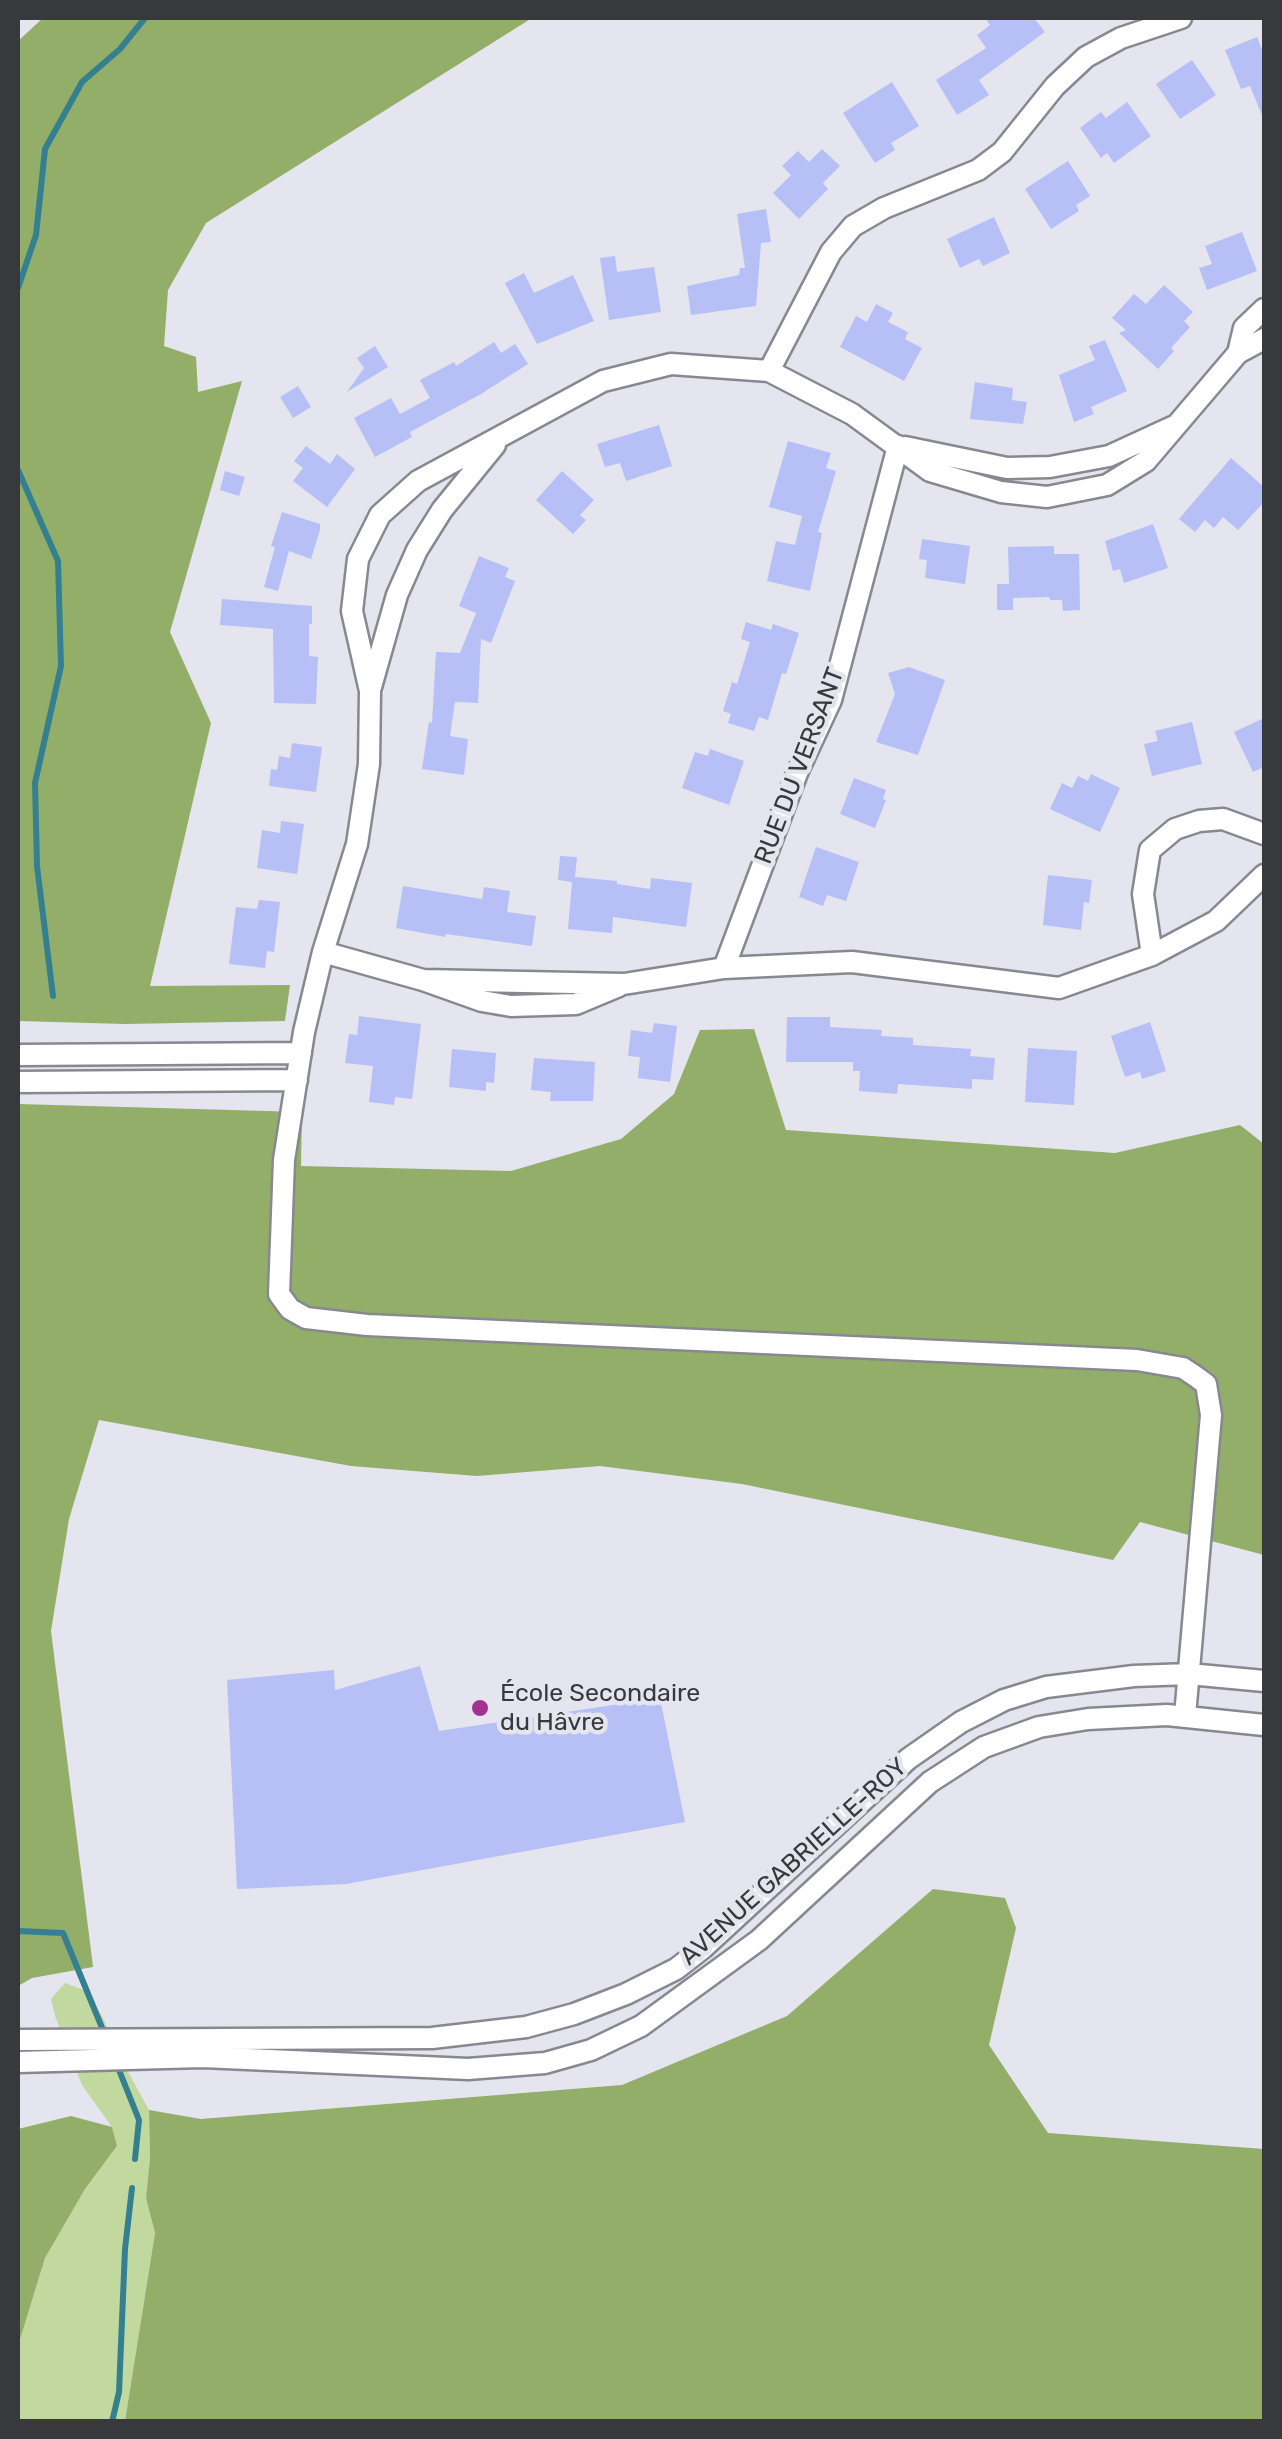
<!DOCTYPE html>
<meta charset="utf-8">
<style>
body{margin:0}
#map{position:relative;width:1282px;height:2439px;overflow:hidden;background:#e4e5ee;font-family:Rubik,sans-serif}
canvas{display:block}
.frame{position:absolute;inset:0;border:20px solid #38393c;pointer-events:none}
</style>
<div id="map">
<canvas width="1282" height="2439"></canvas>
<div class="frame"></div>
</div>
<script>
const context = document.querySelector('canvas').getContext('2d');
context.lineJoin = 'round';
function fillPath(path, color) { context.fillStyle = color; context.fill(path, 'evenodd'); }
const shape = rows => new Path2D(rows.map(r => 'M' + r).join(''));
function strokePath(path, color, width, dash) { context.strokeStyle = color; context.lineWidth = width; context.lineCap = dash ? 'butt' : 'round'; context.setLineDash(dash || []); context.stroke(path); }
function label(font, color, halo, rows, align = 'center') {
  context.font = font + ' Rubik,sans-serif'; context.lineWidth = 9; context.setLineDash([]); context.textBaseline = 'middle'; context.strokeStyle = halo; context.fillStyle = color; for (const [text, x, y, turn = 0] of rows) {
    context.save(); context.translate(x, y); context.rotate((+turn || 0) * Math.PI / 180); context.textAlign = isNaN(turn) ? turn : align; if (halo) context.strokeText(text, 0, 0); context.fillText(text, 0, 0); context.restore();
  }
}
fillPath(shape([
 [65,1983,84,1990,101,2014,127,2070,149,2110,150,2158,146,2198,155,2233,125,2421,18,2422,18,2346,45,2258,85,2189,117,2146,112,2127,82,2085,55,2016,51,1999]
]), '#c1d89e');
fillPath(shape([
 [43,18,532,18,206,223,168,290,164,346,196,357,198,392,242,381,170,632,211,723,150,986,290,985,285,1021,125,1024,18,1021,18,41],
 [754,1029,786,1130,1115,1153,1240,1125,1264,1144,1264,1555,1140,1522,1113,1560,742,1484,600,1466,477,1476,351,1466,99,1420,69,1519,51,1631,93,1967,32,1978,18,1986,18,1104,302,1112,301,1166,511,1171,621,1139,674,1094,700,1030],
 [933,1889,1005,1898,1016,1928,989,2045,1048,2133,1264,2149,1264,2421,125,2421,155,2233,146,2198,150,2158,149,2110,201,2119,622,2085,787,2016],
 [71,2116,112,2127,117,2146,85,2189,45,2258,18,2346,18,2129]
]), '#93ae68');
strokePath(shape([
 [18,288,36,235,45,149,82,82,120,49,145,18],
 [18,470,58,561,61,666,35,783,37,866,53,996],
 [18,1931,63,1933,105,2035],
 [117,2065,139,2120,135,2159],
 [112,2422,119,2392,125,2249,132,2188]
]), '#348090', 6);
fillPath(shape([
 [985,18,1034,18,1045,32,979,80,989,95,957,115,936,80,986,48,977,35,990,25],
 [1257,37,1264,55,1264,120,1250,86,1241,89,1225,50],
 [1192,60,1216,95,1180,119,1156,84],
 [892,82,919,126,891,143,895,150,875,163,843,113],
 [1127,102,1151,136,1114,163,1107,153,1101,158,1080,128,1101,112,1106,118],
 [822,149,840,166,823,183,828,189,799,219,773,193,791,175,782,166,798,151,809,162],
 [1068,161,1090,196,1076,205,1079,211,1051,229,1025,189],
 [766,209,771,242,761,243,756,306,691,315,687,286,739,275,740,268,745,268,737,214],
 [994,217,1010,253,983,266,979,259,960,268,947,239],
 [1242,232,1257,271,1207,290,1199,268,1212,264,1205,246],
 [615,256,617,272,654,267,661,312,609,320,600,258],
 [524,273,534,293,573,275,594,321,537,344,505,283],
 [1164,285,1193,312,1184,321,1190,327,1171,348,1174,351,1158,369,1119,333,1126,330,1112,318,1134,294,1146,304],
 [876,304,893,313,888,322,908,332,905,339,922,348,904,381,840,347,856,316,867,322],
 [1105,340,1127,391,1091,407,1094,414,1074,422,1059,375,1095,360,1089,346],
 [494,342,501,353,515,344,528,364,481,394,410,432,412,437,375,457,354,418,391,398,400,414,430,398,420,380,454,362,456,366],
 [375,346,388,367,347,392,364,368,357,358],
 [975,382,1013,388,1012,400,1027,402,1023,424,970,419],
 [298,386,311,407,293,418,280,397],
 [659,425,672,466,626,481,620,463,605,467,597,444],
 [788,441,831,453,826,468,836,471,818,532,822,533,810,591,767,581,776,541,795,545,802,516,769,507],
 [306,446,330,464,337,454,355,469,327,507,293,481,303,468,294,461],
 [1231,458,1264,487,1264,502,1238,530,1223,517,1214,528,1205,520,1195,532,1179,519],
 [225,471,245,477,239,496,220,490],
 [562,471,594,500,580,515,586,520,573,534,536,500],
 [282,512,320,524,320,530,311,559,289,551,278,591,264,587,275,547,271,546],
 [1153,524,1168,568,1124,583,1120,569,1113,571,1105,541],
 [922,539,970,546,965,584,925,578,927,560,919,559],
 [1054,546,1054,554,1079,554,1080,610,1063,611,1062,600,1050,600,1049,597,1013,598,1013,610,997,610,997,584,1009,584,1008,547],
 [479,556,509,568,505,577,515,581,491,643,481,639,478,703,455,702,450,736,468,739,464,775,422,769,429,722,432,723,436,652,460,653,476,613,459,606],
 [222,599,312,606,312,624,309,624,309,656,318,657,316,704,274,703,273,629,220,625],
 [746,622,771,630,773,624,799,633,786,674,782,673,768,720,759,717,754,731,728,723,731,714,723,711,732,682,737,684,750,642,741,639],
 [909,667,945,680,918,755,876,742,895,694,888,673],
 [1264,718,1264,767,1253,772,1234,732],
 [1192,722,1202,764,1152,776,1144,744,1158,741,1155,731],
 [292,743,322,747,316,792,269,786,271,769,277,770,279,756,290,758],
 [710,749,744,761,729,805,682,788,695,752,708,756],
 [1091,774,1120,788,1100,832,1050,809,1062,783,1072,788,1078,776,1088,781],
 [854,778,886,790,883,799,886,800,875,828,840,814],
 [281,821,304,824,297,874,257,868,262,830,280,833],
 [816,847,859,862,846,901,827,895,823,906,799,897],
 [560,856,577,857,575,877,617,881,617,884,650,889,651,878,692,883,686,927,613,917,612,933,568,929,572,882,558,880],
 [1048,875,1092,880,1089,903,1084,902,1081,930,1043,925],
 [403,886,482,899,484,887,510,891,507,912,536,916,532,946,446,934,445,937,396,928],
 [259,900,280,902,274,952,267,951,265,968,229,964,236,907,257,909],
 [359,1016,421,1024,412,1099,395,1097,394,1105,369,1102,373,1066,345,1063,349,1034,357,1035],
 [787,1017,830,1017,830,1027,882,1030,881,1036,913,1038,913,1045,971,1049,970,1056,995,1058,993,1080,972,1079,972,1089,898,1084,897,1094,859,1091,860,1071,853,1071,853,1062,786,1062],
 [1150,1022,1166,1071,1142,1079,1140,1072,1125,1077,1111,1036],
 [654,1023,677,1026,670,1082,638,1078,640,1057,628,1056,631,1030,652,1033],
 [1028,1048,1077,1051,1074,1105,1025,1102],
 [452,1049,496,1053,494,1083,486,1082,486,1091,449,1087],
 [534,1058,595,1062,593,1101,550,1101,551,1092,531,1090],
 [420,1666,439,1731,660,1698,685,1822,346,1884,237,1889,227,1680,334,1670,335,1690]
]), '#b7bff7');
const street = shape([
 [1238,353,1244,328,1264,309],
 [769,371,831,252,853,226,884,208,978,170,1002,152,1055,86,1086,57,1121,38,1181,18],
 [905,447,1007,468,1050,467,1109,456,1172,427],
 [371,687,397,595,417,550,442,510,495,445],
 [323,952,423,980,482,1001,511,1006,576,1004,619,986],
 [1152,955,1143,894,1150,850,1175,829,1199,821,1223,819,1264,834],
 [724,968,797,773,831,700,898,446],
 [423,980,624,984,724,968,852,962,1059,988,1152,955,1216,921,1264,875],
 [18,1055,301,1053],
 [18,1082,297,1080],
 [1185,1716,1211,1415,1206,1384,1195,1376,1183,1368,1137,1360,367,1325,306,1318,290,1309,279,1294,284,1160,304,1032,323,952,357,844,369,764,370,691,352,611,358,559,380,515,418,481,603,381,671,364,769,371,852,414,930,471,1001,492,1047,497,1107,485,1146,461,1238,353,1264,339],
 [18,2040,432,2038,526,2027,574,2014,626,1994,676,1969,703,1948,908,1759,961,1722,1004,1700,1046,1687,1134,1676,1189,1674,1264,1681],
 [18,2062,203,2057,468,2069,545,2063,591,2050,641,2026,759,1940,930,1782,984,1747,1039,1727,1088,1719,1167,1715,1264,1725]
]);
strokePath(street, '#878890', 25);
strokePath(street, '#fff', 20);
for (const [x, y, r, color] of [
 [480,1708,10,"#a33390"]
]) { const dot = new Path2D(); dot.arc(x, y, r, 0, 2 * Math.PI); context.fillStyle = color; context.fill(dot); strokePath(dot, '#e4e5ee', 4); }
label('25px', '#38393c', '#e4e5ee', [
 ["RUE DU VERSANT",800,766,-69],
 ["AVENUE GABRIELLE-ROY",794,1862,-42]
]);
label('25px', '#38393c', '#e4e5ee', [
 ["École Secondaire",500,1694],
 ["du Hâvre",500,1723]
], 'left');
</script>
